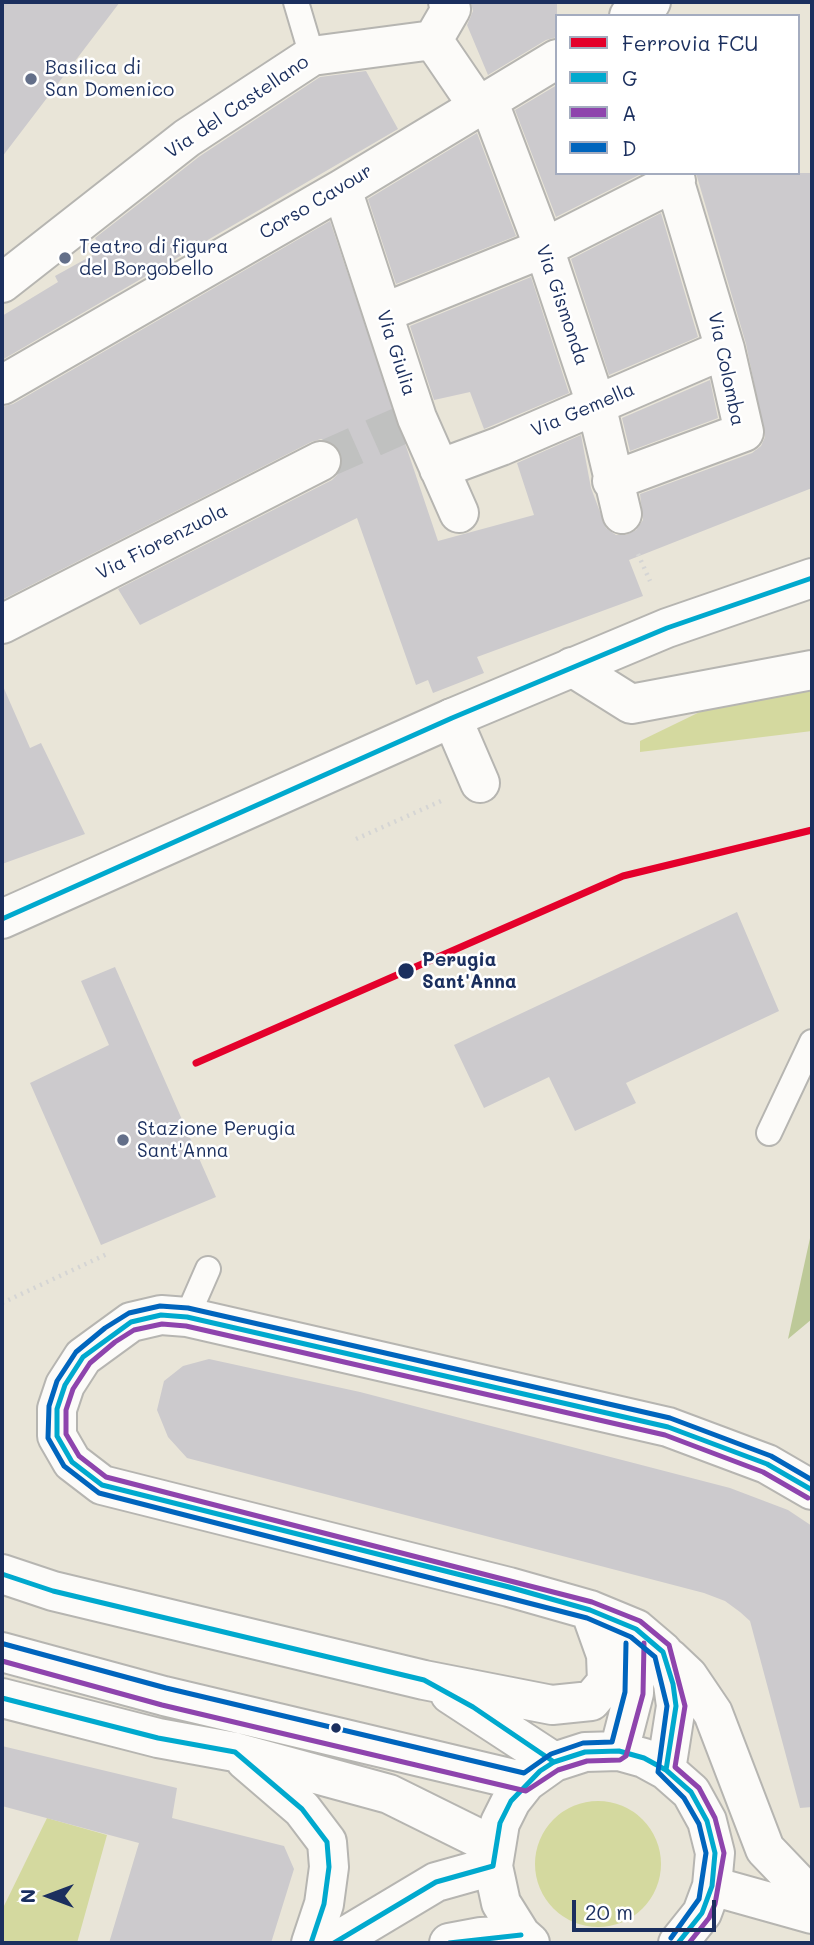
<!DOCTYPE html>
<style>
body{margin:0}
#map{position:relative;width:814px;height:1945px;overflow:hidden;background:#e9e5d8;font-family:Mali,sans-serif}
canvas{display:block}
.frame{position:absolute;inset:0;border:4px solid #1b2f5e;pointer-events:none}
.legend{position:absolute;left:555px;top:14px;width:245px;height:161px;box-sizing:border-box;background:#fff;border:2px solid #a4acbf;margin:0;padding:9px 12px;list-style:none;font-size:21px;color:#1b2f5e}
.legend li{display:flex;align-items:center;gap:14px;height:35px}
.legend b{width:35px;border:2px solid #a4acbf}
.north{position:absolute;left:14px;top:1861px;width:70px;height:70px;-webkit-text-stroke:5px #fff;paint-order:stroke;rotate:270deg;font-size:19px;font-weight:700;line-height:28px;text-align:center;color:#1b2f5e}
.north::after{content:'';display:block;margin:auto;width:24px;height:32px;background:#1b2f5e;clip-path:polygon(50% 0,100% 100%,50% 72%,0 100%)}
.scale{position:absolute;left:572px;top:1900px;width:144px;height:32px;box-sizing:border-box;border:4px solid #1b2f5e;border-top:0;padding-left:9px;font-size:21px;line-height:24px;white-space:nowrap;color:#1b2f5e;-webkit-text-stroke:5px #fff;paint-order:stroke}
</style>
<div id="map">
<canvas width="814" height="1945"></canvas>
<div class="frame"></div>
<ul class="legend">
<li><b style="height:9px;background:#e4002b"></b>Ferrovia FCU</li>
<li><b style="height:9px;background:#00a9ce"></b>G</li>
<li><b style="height:9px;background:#8e44ad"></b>A</li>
<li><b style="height:9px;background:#0065bd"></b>D</li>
</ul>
<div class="north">N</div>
<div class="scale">20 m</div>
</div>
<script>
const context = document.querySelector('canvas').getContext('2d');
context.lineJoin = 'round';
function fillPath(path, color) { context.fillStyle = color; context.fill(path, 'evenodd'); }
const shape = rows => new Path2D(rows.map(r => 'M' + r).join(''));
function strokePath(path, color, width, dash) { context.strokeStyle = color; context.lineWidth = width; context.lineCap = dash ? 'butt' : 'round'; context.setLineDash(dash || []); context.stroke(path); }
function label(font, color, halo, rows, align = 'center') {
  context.font = font + ' Mali,sans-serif'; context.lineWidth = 5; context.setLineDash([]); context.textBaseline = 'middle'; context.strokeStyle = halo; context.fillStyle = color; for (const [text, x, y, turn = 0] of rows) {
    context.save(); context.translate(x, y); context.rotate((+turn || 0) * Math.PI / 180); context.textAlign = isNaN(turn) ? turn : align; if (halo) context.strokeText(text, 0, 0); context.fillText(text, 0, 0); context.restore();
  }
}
fillPath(shape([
 [812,690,812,731,640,752,640,741,710,707],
 '535 1864a63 63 0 1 1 126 0a63 63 0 1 1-126 0Z',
 [47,1818,107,1835,77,1943,2,1943,2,1910]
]), '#d4d99f');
fillPath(shape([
 [812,1229,812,1319,788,1339]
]), '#bdc998');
fillPath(shape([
 [2,2,120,2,2,157],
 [471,2,557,2,557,37,546,40,488,75,467,25,473,11],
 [366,71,398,129,2,360,2,316,58,282,55,276,102,250,95,238,200,156,320,77],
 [557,85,557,173,643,173,556,217,515,110],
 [477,133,516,236,396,284,368,199],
 [696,173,812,173,812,488,629,560,643,596,477,657,484,673,433,693,428,680,416,685,357,518,140,625,118,589,332,480,340,472,343,461,341,452,333,443,321,439,311,442,2,600,2,407,13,404,330,221,438,541,534,515,517,463,581,435,591,488,606,528,616,535,626,535,636,530,643,520,640,494,752,453,761,446,765,437,746,344],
 [661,213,698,337,609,375,571,259],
 [531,277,569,393,484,429,470,392,434,400,410,326],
 [710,380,718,418,630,451,622,418],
 [2,684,30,748,41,743,85,834,2,864],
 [737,912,779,1011,626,1083,636,1103,575,1131,549,1077,484,1108,454,1045],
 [115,967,216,1197,101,1245,30,1083,109,1045,81,981],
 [209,1359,360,1392,730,1488,788,1510,812,1526,812,1807,800,1808,750,1621,740,1612,725,1601,704,1593,187,1458,168,1437,157,1410,164,1381,183,1366],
 [2,1746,177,1788,172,1818,284,1846,294,1869,271,1943,109,1943,139,1843,2,1806]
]), '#cccacd');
strokePath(shape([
 [321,461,400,426]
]), '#c0c1c0', 38, [38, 19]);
const lane = shape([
 [296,2,312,56],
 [769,1133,812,1042],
 [187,1317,208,1269]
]);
const street = shape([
 [629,16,651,2],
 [433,40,451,9,448,2],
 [488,100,544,248,596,404,622,514],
 [342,189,417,418,459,513],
 [2,283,187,138,312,56,433,40,478,106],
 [383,313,544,248,676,181],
 [2,385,342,189,557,59],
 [439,469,501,446,725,349],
 [612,481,744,432,725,349,672,173],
 [2,624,321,461],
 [572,667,631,704,812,670],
 [452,718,480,783]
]);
const secondary = shape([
 [2,919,452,718,667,628,812,578],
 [2,1574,53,1591,424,1680,552,1705,591,1701,607,1682,606,1655,590,1610],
 [2,1652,164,1696,526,1782],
 [669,1658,688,1676,713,1713,765,1849,812,1898],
 [450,1694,554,1762],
 [2,1698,158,1738,235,1752,389,1794,494,1846],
 [619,1751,634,1693,636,1629],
 [245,1760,302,1809,327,1842,329,1867,324,1904,311,1943],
 [666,1770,676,1706,673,1684,663,1652,636,1629,590,1610,509,1587,102,1485,72,1462,57,1436,57,1409,65,1385,83,1357,131,1322,161,1315,187,1317,668,1427,767,1464,812,1490],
 [712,1886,812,1914],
 [334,1943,436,1882,493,1866],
 [449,1943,481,1937,521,1935],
 [530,1943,521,1935,501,1903,493,1866,500,1823,511,1801,526,1782,554,1762,585,1752,619,1751,644,1758,666,1770,691,1792,707,1821,715,1853,712,1886,702,1913,678,1943]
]);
strokePath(lane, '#b6b5b1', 28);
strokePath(street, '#b6b5b1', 42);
strokePath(secondary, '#b6b5b1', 42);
strokePath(shape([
 [638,554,650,581],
 [356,839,441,801],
 [2,1303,107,1254]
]), '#d5d5d4', 4.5, [2, 5]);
strokePath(lane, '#fcfbf9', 24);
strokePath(street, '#fcfbf9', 38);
strokePath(secondary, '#fcfbf9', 38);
strokePath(shape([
 [2,919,452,718,667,628,812,578],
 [2,1574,53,1591,424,1680,473,1707,554,1762],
 [2,1698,158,1738,235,1752,302,1809,327,1842,329,1867,324,1904,311,1943],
 [666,1770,676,1706,673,1684,663,1652,636,1629,590,1610,509,1587,102,1485,72,1462,57,1436,57,1409,65,1385,83,1357,131,1322,161,1315,187,1317,668,1427,767,1464,812,1490],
 [334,1943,436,1882,493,1866,500,1823,511,1801,540,1771,554,1762,585,1752,619,1751,644,1758,666,1770,691,1792,707,1821,715,1853,712,1886,702,1913,678,1943],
 [449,1943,521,1935]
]), '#00a9ce', 5);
strokePath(shape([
 [2,1661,162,1705,526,1791,558,1770,587,1761,620,1760,626,1756,643,1694,644,1643],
 [689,1943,709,1918,715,1904,724,1853,715,1818,699,1788,675,1767,685,1706,669,1645,640,1621,592,1602,106,1477,79,1456,66,1434,66,1410,73,1389,90,1363,115,1342,134,1330,162,1324,186,1326,665,1435,763,1472,808,1498]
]), '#8e44ad', 5);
strokePath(shape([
 [4,1644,166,1688,524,1773,551,1754,583,1743,612,1742,625,1692,626,1643],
 [671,1938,699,1899,706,1853,699,1824,684,1798,658,1772,667,1706,655,1657,631,1637,587,1618,99,1493,64,1466,48,1438,49,1406,57,1381,76,1352,105,1328,129,1313,160,1306,188,1308,670,1418,771,1456,812,1480]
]), '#0065bd', 5);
strokePath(shape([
 [196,1063,623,876,812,830]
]), '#e4002b', 7);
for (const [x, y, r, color] of [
 [31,79,7,"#636f89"],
 [65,258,7,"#636f89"],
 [406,971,9,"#1b2f5e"],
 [123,1140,7,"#636f89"],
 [336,1728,6,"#1b2f5e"]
]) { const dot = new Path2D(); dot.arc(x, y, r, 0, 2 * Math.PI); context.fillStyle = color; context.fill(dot); strokePath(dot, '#fff', 2.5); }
label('19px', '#1b2f5e', '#fff', [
 ["Basilica di",45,68],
 ["San Domenico",45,90],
 ["Teatro di figura",79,247],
 ["del Borgobello",79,269],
 ["Stazione Perugia",137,1129],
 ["Sant'Anna",137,1151]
], 'left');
label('19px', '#1b2f5e', '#fff', [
 ["Via del Castellano",237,107,-34],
 ["Corso Cavour",316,202,-31],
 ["Via Gismonda",562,305,71],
 ["Via Giulia",396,353,72],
 ["Via Colomba",726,369,78],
 ["Via Gemella",583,410,-23],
 ["Via Fiorenzuola",162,542,-27]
]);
label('bold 19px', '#1b2f5e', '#fff', [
 ["Perugia",422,960],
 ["Sant'Anna",422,982]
], 'left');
</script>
